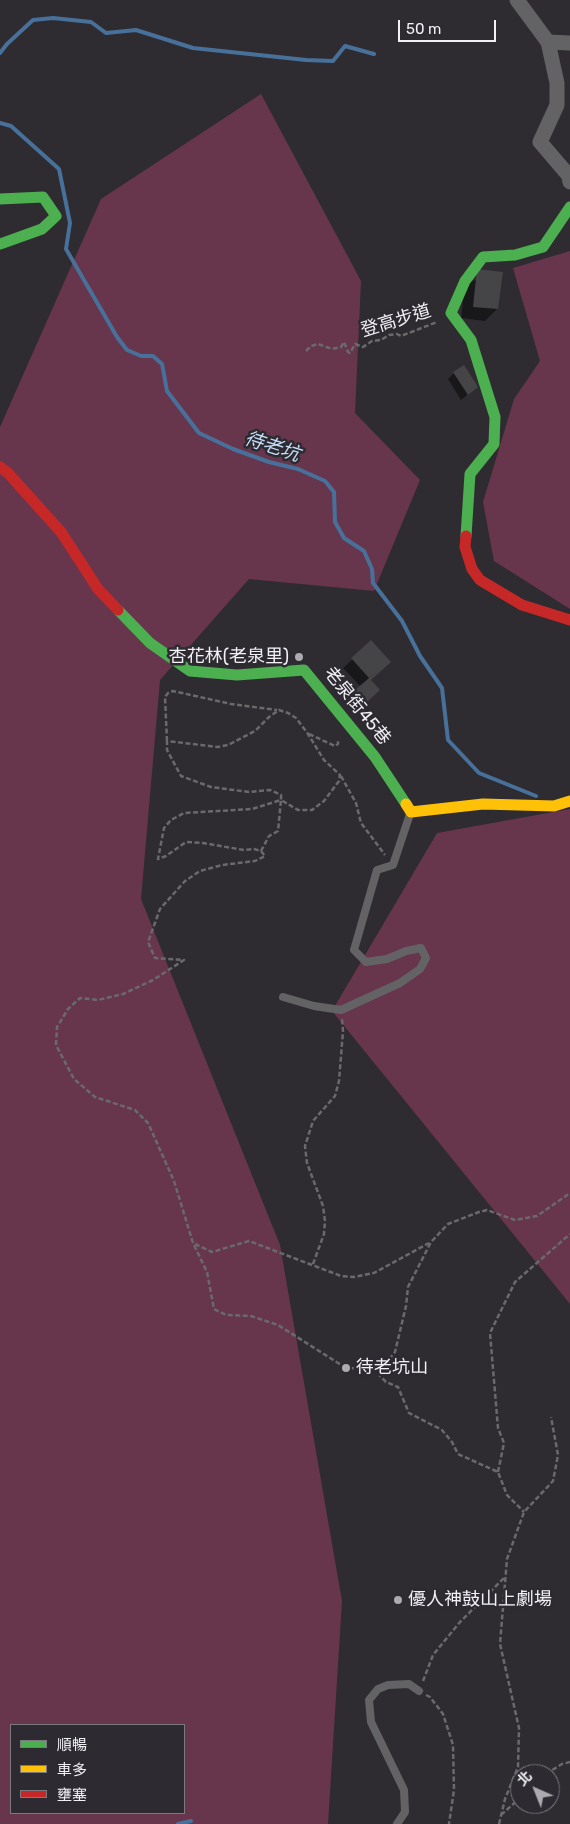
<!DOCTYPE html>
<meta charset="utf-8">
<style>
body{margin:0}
#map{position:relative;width:570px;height:1824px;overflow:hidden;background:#2e2c30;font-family:Rubik,"Noto Sans TC",sans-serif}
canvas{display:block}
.legend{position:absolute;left:10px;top:1724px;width:175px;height:90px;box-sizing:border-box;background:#2d2b31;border:1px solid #7b7a7f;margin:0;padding:6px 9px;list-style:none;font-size:15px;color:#f1f0f4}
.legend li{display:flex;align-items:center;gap:10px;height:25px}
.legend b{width:25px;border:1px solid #7b7a7f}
.north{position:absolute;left:510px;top:1764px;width:50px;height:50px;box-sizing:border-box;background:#2d2b31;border:1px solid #7b7a7f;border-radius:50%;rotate:316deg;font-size:14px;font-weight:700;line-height:20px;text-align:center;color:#f1f0f4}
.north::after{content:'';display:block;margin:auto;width:18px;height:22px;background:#adabaf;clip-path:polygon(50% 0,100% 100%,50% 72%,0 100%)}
.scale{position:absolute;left:398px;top:20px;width:98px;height:22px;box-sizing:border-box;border:2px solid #f1f0f4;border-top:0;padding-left:6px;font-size:15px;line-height:18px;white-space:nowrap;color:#f1f0f4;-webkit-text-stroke:4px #2d2b31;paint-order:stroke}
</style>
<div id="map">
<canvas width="570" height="1824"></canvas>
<ul class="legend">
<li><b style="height:6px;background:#4caf50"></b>順暢</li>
<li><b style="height:6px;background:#ffc107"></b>車多</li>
<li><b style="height:6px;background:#c62828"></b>壅塞</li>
</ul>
<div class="north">北</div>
<div class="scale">50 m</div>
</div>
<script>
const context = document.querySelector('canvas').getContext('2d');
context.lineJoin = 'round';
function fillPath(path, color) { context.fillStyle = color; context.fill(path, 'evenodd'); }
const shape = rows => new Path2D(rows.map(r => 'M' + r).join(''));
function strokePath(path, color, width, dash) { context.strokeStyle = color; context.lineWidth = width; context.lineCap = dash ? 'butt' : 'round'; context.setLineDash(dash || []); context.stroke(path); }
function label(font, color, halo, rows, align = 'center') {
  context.font = font + ' Rubik,"Noto Sans TC",sans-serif'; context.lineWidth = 5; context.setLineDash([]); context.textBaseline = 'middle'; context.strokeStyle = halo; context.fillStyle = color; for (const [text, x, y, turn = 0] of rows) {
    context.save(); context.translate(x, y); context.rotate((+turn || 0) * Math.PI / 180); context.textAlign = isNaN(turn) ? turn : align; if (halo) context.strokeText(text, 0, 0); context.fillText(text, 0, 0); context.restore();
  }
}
fillPath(shape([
 [261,94,361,281,355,413,420,480,374,591,249,579,160,680,141,899,280,1245,342,1601,328,1824,0,1824,0,427,101,199],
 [11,1725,184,1725,184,1813,11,1813],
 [570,251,570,609,494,561,483,502,514,399,540,361,513,268],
 [570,809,570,1304,332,1011,437,833]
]), '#67364d');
fillPath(shape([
 [501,273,497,309,485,321,461,318,465,283],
 [454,373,477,387,461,400,448,379],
 [371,642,370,680,373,696,359,708,349,697,361,687,343,668]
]), '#0007');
strokePath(shape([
 [0,53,7,44,33,20,53,18,91,22,106,33,136,30,193,48,306,60,333,61,345,46,374,54],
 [0,123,11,126,59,169,70,223,66,249,117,337,127,350,141,356,153,356,162,364,167,391,199,433,233,449,269,462,298,469,325,481,334,492,335,522,344,538,364,551,372,569,373,583,402,621,420,656,442,688,448,740,479,773,536,796],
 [178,1824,191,1821]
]), '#47719a', 4);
fillPath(shape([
 [477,269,503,272,498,309,473,307],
 [464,365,478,387,468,395,453,372],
 [371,640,391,662,371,680,380,690,366,703,354,691,369,678,351,658]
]), '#454446');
strokePath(shape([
 [306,351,311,346,318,344,332,349,341,347,344,342,348,352,350,353,355,344,363,347,372,341,381,340,389,335,397,334,401,336,437,322],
 [309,734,335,746,338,744,338,740],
 [167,741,165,697,168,693,173,691,231,704,277,710],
 [341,776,356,803,361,823,385,855],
 [261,851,269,836,278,831,281,800,298,810,312,810,324,801,339,781,340,775,324,760,308,734,296,718,288,713,279,710,269,717,255,731,228,745,218,747,167,741,167,750,181,776,211,787,249,792,270,790,281,795,281,800,252,809,184,813,171,820,164,828,158,859,166,856,186,842,203,843,244,850,254,849,261,851,265,856,255,861,222,865,200,871,185,881,160,909,148,942,155,958,184,960,153,980,123,994,98,1000,80,998,68,1009,57,1027,56,1045,74,1079,95,1097,135,1110,148,1123,174,1181,193,1243,207,1272,214,1309,226,1315,251,1316,278,1325,346,1368,371,1369,380,1372],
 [195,1244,212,1252,249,1241,341,1276,354,1277,374,1273,429,1243],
 [313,1264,324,1234,325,1221,323,1206,307,1163,305,1146,313,1121,335,1096,339,1081,343,1031,342,1019],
 [380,1371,395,1352,406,1306,408,1287,431,1242,448,1224,479,1212,487,1210,515,1220,537,1216,570,1193],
 [380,1372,380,1376,386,1382,398,1387,409,1413,442,1430,452,1442,458,1454,498,1472,507,1495,524,1512],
 [498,1472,504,1443,498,1428,490,1333,515,1282,570,1234],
 [423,1681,433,1655,460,1622,505,1577],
 [426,1695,430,1697,443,1714,453,1745,454,1790,449,1824],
 [546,1774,562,1764,570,1762],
 [501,1815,520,1798],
 [499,1824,505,1799,518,1767,519,1728,500,1644,507,1559,524,1512,553,1481,558,1455,551,1417]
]), '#6a696c', 2.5, [5, 2.5]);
strokePath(shape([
 [283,997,314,1006,341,1010,400,983,420,969,426,958,421,948,406,951,387,959,366,962,354,950,377,870,393,865,410,814],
 [397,1824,405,1812,404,1790,371,1722,369,1700,378,1689,388,1685,409,1684,419,1691]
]), '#636365', 8);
strokePath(shape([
 [517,0,548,42,557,83,557,105,540,142,569,176,570,182],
 [548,42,570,43]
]), '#636365', 15);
strokePath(shape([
 [0,199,43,197,56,216,42,229,0,244],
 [466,536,470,474,494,444,495,417,471,340,451,313,465,281,483,257,515,255,543,247,570,207],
 [118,610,150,643,190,671,237,675,304,670,375,757,406,804]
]), '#4caf50', 11);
strokePath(shape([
 [406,804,411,812,483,804,554,806,570,801]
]), '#ffc107', 11);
strokePath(shape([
 [0,467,8,473,61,532,98,589,118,610],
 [466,536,465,547,472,569,480,580,522,605,570,620]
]), '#c62828', 11);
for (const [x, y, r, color] of [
 [299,657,5,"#adabaf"],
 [346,1368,5,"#adabaf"],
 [398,1600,5,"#adabaf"]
]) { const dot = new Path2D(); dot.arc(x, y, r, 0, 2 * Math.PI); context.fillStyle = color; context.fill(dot); strokePath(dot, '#2d2b31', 2); }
label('18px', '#f1f0f4', '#2d2b31', [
 ["登高步道",396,321,-17],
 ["老泉街45巷",357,706,51]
]);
label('18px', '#f1f0f4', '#2d2b31', [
 ["杏花林(老泉里)",289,657,"right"],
 ["待老坑山",356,1368],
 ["優人神鼓山上劇場",408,1600]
], 'left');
label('italic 19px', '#c4def9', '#2d2b31', [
 ["待老坑",272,447,18]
]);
</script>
